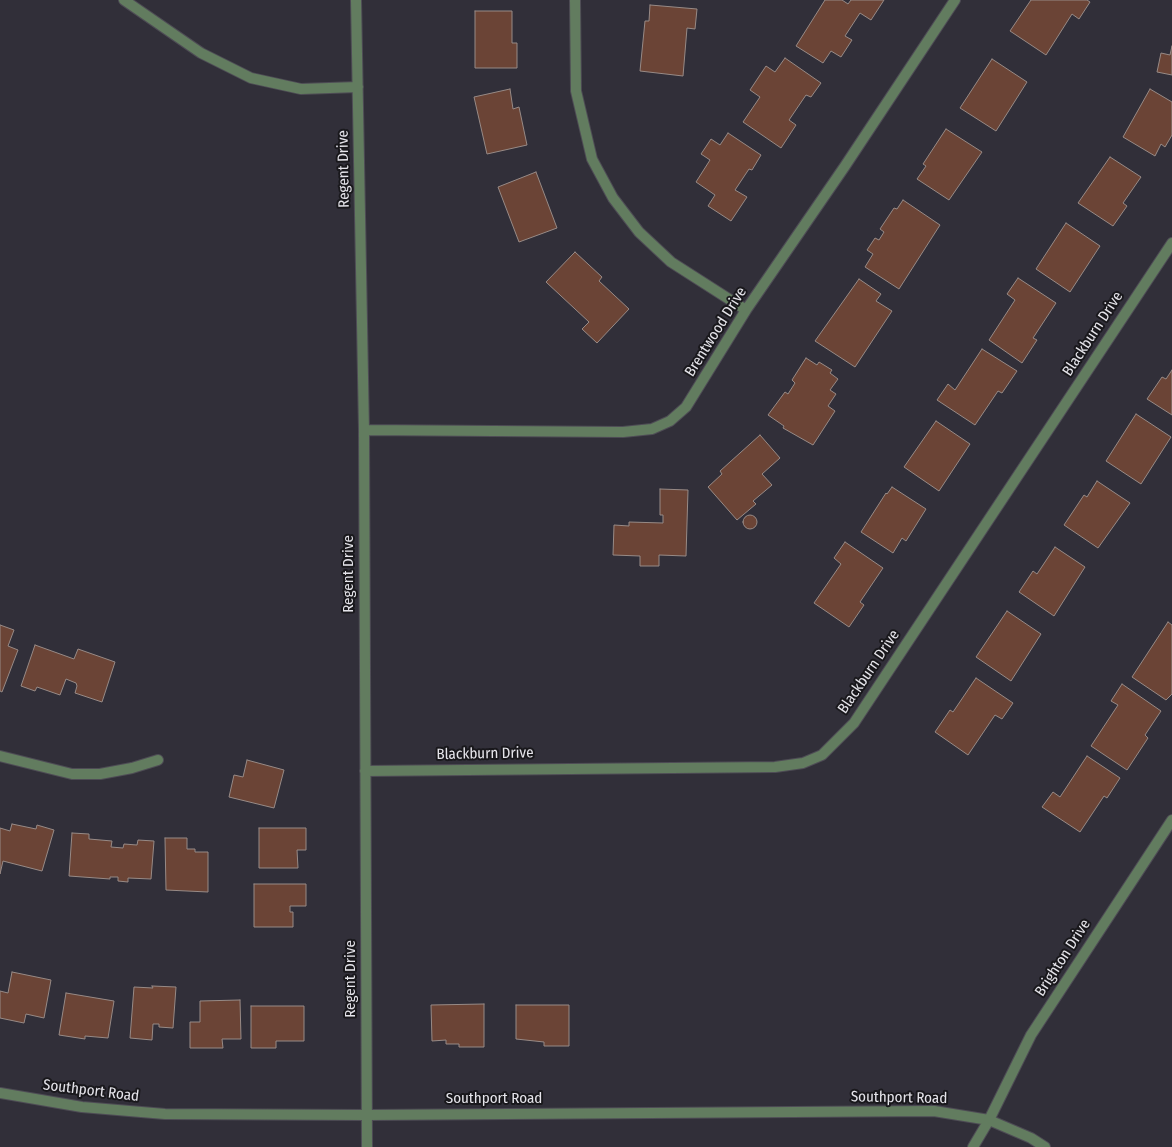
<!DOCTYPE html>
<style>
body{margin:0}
canvas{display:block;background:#312f39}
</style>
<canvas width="1172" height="1147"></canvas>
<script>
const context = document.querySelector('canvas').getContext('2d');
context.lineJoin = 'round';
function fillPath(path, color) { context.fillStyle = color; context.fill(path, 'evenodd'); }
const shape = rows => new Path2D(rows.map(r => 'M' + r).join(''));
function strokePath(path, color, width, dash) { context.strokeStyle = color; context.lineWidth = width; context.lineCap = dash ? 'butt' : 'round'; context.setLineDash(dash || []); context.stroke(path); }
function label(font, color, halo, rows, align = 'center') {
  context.font = font + ' "Fira Sans Condensed",sans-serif'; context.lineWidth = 4; context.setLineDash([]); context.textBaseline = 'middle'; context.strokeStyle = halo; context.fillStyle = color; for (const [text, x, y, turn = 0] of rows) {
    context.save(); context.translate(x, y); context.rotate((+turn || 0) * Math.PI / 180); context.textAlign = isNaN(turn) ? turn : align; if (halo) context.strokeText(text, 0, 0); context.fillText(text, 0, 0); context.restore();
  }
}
const building = shape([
 [825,0,842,0,848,4,851,0,884,0,871,20,860,13,845,36,852,40,841,57,831,51,823,63,796,46,825,0],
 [1031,0,1087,0,1090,2,1079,19,1072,14,1046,55,1010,31,1031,0],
 [650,5,697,9,695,29,687,28,683,76,640,71,645,21,649,21,650,5],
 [475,11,512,11,512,43,517,43,517,68,475,68,475,11],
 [1172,46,1172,75,1157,72,1161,53,1170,55,1172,46],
 [785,58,821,83,811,97,806,95,789,120,796,125,781,148,743,122,760,97,750,90,766,66,775,72,785,58],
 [992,59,1027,82,996,131,960,108,992,59],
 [510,89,513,109,519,107,527,145,487,154,474,97,510,89],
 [1150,89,1172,102,1172,135,1165,147,1161,144,1155,156,1123,137,1150,89],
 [946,129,982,152,949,200,917,179,926,166,923,164,946,129],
 [728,133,761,155,752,170,749,169,735,190,747,197,731,221,708,206,715,195,696,182,710,160,701,154,711,139,720,145,728,133],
 [1110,157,1141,177,1123,203,1127,206,1113,226,1078,203,1110,157],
 [536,172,557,228,519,242,498,187,536,172],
 [903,200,940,225,899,289,865,267,873,254,867,250,875,238,879,240,884,232,880,229,894,208,897,209,903,200],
 [1066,223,1100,246,1070,292,1036,269,1066,223],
 [575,252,602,277,599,281,629,309,597,343,582,329,589,322,546,282,575,252],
 [1018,278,1056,303,1033,338,1037,340,1022,363,989,340,1015,300,1007,294,1018,278],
 [859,279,881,294,876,301,892,311,855,367,815,341,859,279],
 [982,349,1017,371,1002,393,998,391,975,425,937,400,948,384,955,390,982,349],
 [806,358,817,365,819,362,832,370,830,373,838,379,830,390,836,394,828,406,835,411,813,445,783,428,784,426,768,415,785,392,788,394,795,383,792,380,806,358],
 [1172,370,1172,415,1147,399,1162,377,1166,379,1172,370],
 [1136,414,1171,437,1141,484,1106,461,1136,414],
 [936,421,970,444,939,491,904,467,936,421],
 [760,435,780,458,762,474,772,485,753,501,756,504,737,520,708,487,722,474,720,471,760,435],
 [1097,481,1130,503,1098,548,1064,525,1084,495,1087,497,1097,481],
 [892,487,926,509,906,541,902,538,893,553,861,532,886,493,887,494,892,487],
 [660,489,688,490,686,556,659,555,659,566,640,566,640,556,613,555,614,525,629,526,629,522,663,523,663,515,660,515,660,489],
 '743 522a7 7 0 1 1 14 0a7 7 0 1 1-14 0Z',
 [845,542,883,568,860,602,864,605,849,627,814,603,841,564,834,558,845,542],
 [1055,547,1085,567,1054,616,1019,592,1033,571,1037,574,1055,547],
 [1007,611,1041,634,1011,681,976,657,1007,611],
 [1168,622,1172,625,1172,694,1166,700,1132,677,1168,622],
 [0,625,14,630,8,646,18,650,2,692,0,691,0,625],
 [35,645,74,659,78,649,115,662,102,702,75,693,77,686,76,683,66,679,60,695,37,687,35,691,21,686,35,645],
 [976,678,1013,703,1002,719,995,715,968,755,935,732,950,710,953,712,976,678],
 [1122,684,1161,711,1145,735,1148,738,1127,770,1091,746,1118,705,1111,701,1122,684],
 [1087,756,1120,778,1107,798,1104,796,1080,832,1042,807,1053,792,1060,797,1087,756],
 [247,760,284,770,274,808,229,797,234,775,243,777,247,760],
 [12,824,36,829,37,825,54,830,42,871,3,861,0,874,0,828,10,831,12,824],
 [259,828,306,828,306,850,297,850,298,868,259,868,259,828],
 [72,833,89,834,89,839,112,841,111,847,123,848,124,844,137,845,138,840,154,841,151,879,128,878,128,882,118,881,118,877,110,877,110,879,69,876,72,833],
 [165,838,187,838,187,849,195,849,195,852,208,852,208,892,166,890,165,838],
 [254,884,306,884,306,906,290,906,290,912,293,912,293,927,254,927,254,884],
 [12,972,51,980,44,1018,26,1014,24,1023,0,1018,0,991,8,993,12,972],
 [152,986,176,987,173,1028,159,1027,159,1024,153,1024,152,1040,130,1038,134,987,153,988,152,986],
 [66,993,114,1001,108,1038,85,1036,85,1039,59,1035,66,993],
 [240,1000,241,1039,222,1039,223,1048,190,1048,190,1022,200,1022,200,1001,240,1000],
 [484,1004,484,1047,459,1047,459,1044,446,1044,446,1040,432,1041,431,1005,484,1004],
 [516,1005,569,1005,569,1046,544,1046,544,1042,516,1039,516,1005],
 [251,1006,304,1006,304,1041,276,1041,276,1048,251,1048,251,1006]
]);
fillPath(building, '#6b4436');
strokePath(building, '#978a86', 1);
const minor = shape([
 [124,0,201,53,251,78,301,89,358,87],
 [356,0,364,430,367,1147],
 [575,0,576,91,592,159,613,198,639,232,671,262,746,310],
 [364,430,623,432,652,429,670,421,686,407,746,310,845,166,955,0],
 [0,756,72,774,100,774,132,768,158,760],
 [365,771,775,767,803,763,822,755,854,723,1172,243],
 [0,1093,82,1107,165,1114,367,1115,934,1111,989,1120,1031,1138,1045,1147],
 [973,1147,989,1120,1031,1035,1172,820]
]);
strokePath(minor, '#4e4c55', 12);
strokePath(minor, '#627c5f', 10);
label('15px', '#e5e4ea', '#19181c', [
 ["Regent Drive",344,169,-91],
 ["Brentwood Drive",716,332,-58],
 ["Blackburn Drive",1093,334,-57],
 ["Regent Drive",349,574,-90],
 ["Blackburn Drive",869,672,-56],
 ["Blackburn Drive",485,754,-1],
 ["Brighton Drive",1063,958,-57],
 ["Regent Drive",351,979,-90],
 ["Southport Road",91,1091,7],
 ["Southport Road",899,1098,1],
 ["Southport Road",494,1099]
]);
</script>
